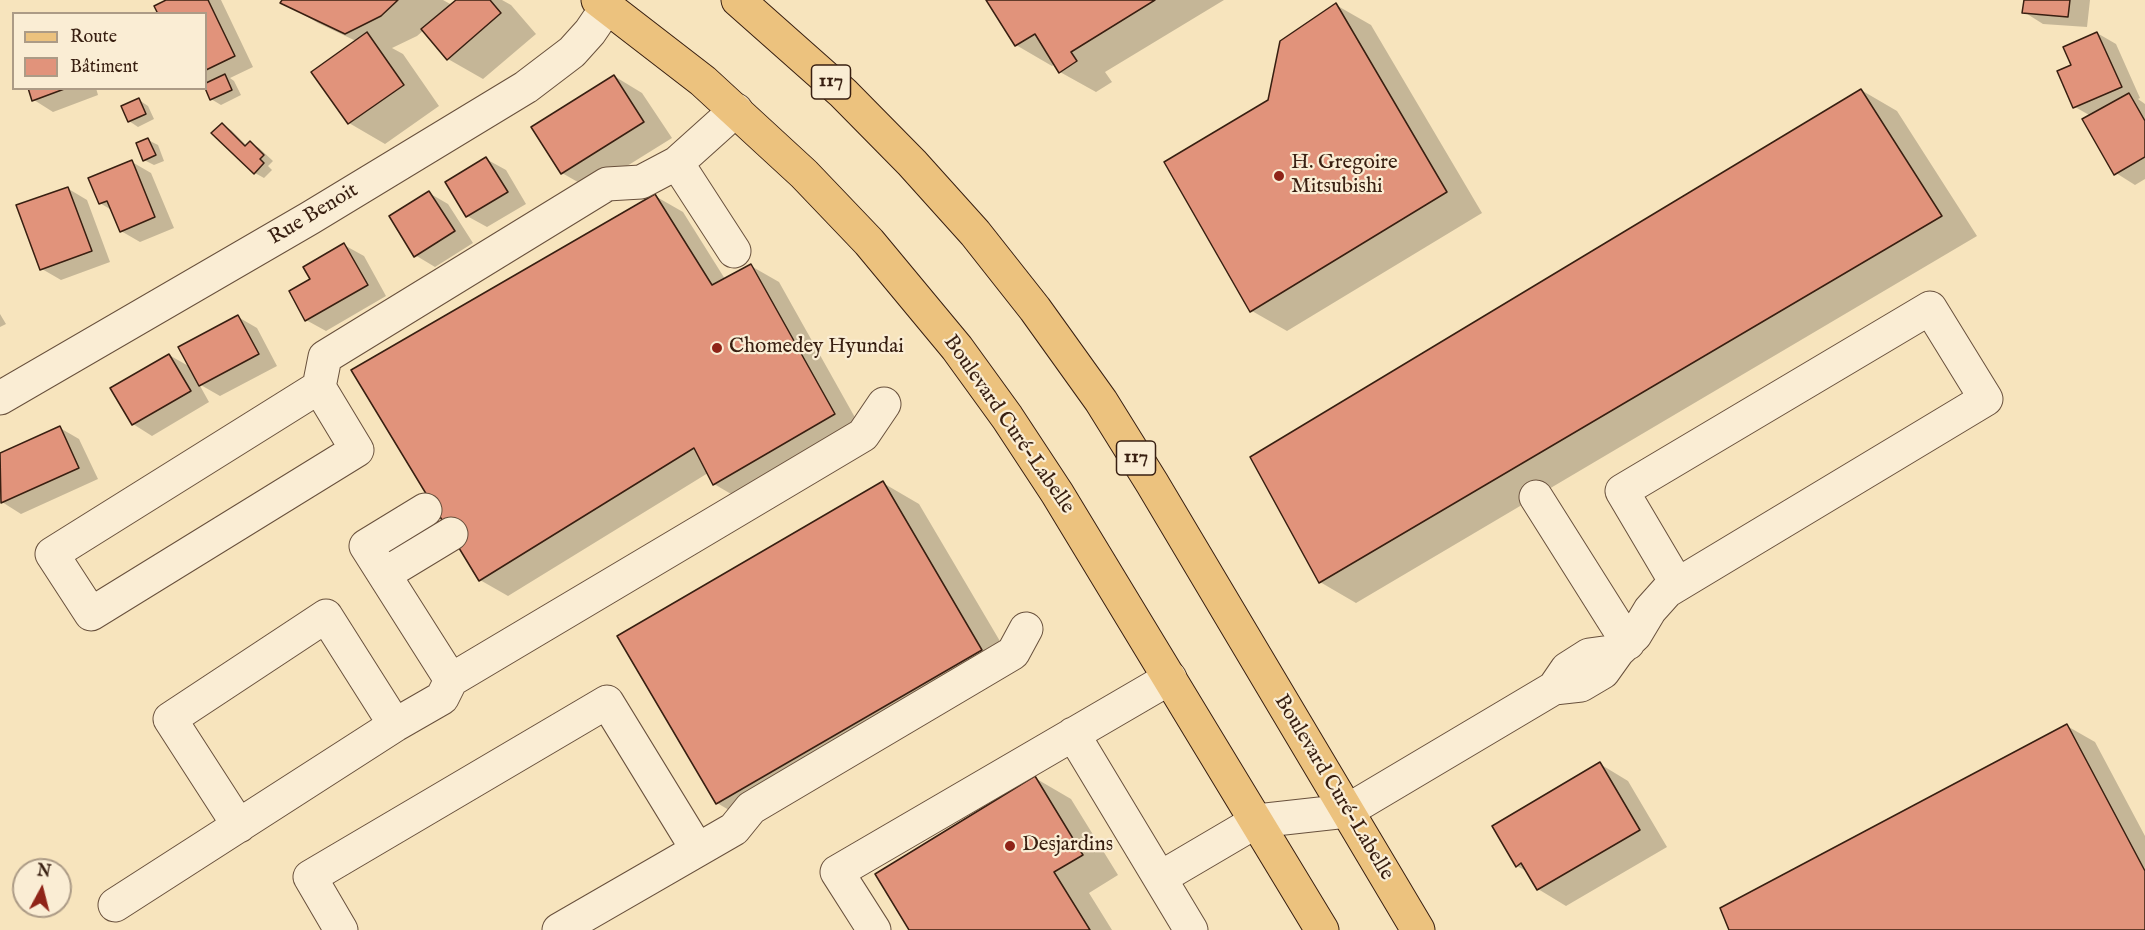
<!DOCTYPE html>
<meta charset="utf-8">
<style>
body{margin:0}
#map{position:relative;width:2145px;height:930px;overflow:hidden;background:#f7e4bd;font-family:"IM FELL English",serif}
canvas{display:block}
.legend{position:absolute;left:12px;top:12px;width:195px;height:78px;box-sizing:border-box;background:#faedd4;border:2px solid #ac9b86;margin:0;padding:8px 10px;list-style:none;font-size:18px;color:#381f11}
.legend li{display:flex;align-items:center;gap:12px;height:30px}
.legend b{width:30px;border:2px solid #ac9b86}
.north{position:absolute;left:12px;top:858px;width:60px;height:60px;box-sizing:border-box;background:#faedd4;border:2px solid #ac9b86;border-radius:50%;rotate:7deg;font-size:16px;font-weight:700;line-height:24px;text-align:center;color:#381f11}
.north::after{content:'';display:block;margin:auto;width:21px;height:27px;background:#8f2418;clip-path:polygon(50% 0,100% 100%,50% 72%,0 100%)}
</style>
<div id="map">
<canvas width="2145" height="930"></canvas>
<ul class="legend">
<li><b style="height:8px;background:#ecc27e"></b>Route</li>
<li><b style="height:16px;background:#e1937b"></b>Bâtiment</li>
</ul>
<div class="north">N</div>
</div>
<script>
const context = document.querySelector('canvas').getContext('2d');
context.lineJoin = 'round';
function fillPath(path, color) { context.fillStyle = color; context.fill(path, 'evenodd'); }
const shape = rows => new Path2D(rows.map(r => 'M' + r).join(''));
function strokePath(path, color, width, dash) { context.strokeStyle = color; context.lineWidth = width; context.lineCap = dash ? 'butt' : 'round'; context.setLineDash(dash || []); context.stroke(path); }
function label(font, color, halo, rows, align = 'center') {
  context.font = font + ' "IM FELL English",serif'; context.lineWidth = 4.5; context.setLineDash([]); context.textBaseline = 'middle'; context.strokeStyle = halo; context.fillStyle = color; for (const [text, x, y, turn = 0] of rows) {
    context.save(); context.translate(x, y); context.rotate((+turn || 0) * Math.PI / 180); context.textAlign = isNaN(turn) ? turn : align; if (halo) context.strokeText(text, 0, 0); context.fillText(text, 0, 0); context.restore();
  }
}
fillPath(shape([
 [170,0,221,0,253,67,230,78,234,81,241,95,221,105,211,99,206,87,206,14],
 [283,0,443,0,452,5,458,0,502,0,511,5,536,34,483,79,448,59,424,30,417,36,392,48,403,54,439,106,385,144,349,123,356,41,318,23,282,2],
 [988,0,1224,0,1105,72,1112,82,1096,92,1060,72,1055,64,1052,66,1016,45],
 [2025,0,2090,0,2087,27,2043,24,2024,12],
 [1336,5,1371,25,1482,213,1287,331,1252,311,1269,101],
 [2097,33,2116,44,2140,98,2138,99,2145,104,2145,179,2135,185,2116,173,2091,116,2075,107,2073,66],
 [614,76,642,93,672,138,590,189,562,173],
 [29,88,96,88,98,95,53,112,34,100],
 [1861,90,1897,111,1977,236,1356,603,1320,582],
 [139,100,148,106,154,119,138,127,129,121],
 [222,125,231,130,247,146,250,143,259,148,273,161,268,166,272,170,264,178,255,173],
 [148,140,158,145,164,161,154,165,144,160],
 [486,159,506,170,526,204,487,227,467,216,447,183],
 [132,162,151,173,174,228,140,242,121,231,113,211,100,203],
 [67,188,87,200,110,262,61,280,42,269],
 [429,193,448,204,473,243,435,267,415,255],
 [655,196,683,212,725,279,751,266,779,282,862,430,743,501,714,484,708,473,508,596,480,580],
 [344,245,364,256,386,296,326,331,306,320,312,279],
 [0,314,6,324,0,327],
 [238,317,257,328,277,366,220,396,199,384,209,402,152,436,133,424,169,355,192,368],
 [60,428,79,439,98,479,21,514,2,502,0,499,0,455],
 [883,483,919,504,1017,670,753,824,717,803],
 [2067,726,2095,742,2145,836,2145,930,1731,930],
 [1600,764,1628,781,1667,847,1566,906,1538,889,1528,872,1517,866],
 [1035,778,1071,799,1118,875,1089,893,1112,930,911,930]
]), '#0003');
const building = shape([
 [166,0,208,0,235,56,206,70,206,14,158,14,154,6,166,0],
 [282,0,398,0,381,16,345,34,280,3,282,0],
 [456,0,490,0,501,13,447,60,421,29,456,0],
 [986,0,1155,0,1071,52,1077,61,1059,73,1035,34,1015,46,986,0],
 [2024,0,2070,0,2068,17,2022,13,2024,0],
 [1336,3,1447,192,1250,312,1164,162,1268,100,1280,41,1336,3],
 [367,32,404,85,348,124,311,72,367,32],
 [2097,32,2122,87,2073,108,2057,71,2071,65,2063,47,2097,32],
 [225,74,232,90,210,100,205,88,206,83,225,74],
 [614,75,644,122,561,174,531,127,614,75],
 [28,88,67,88,32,101,28,88],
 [1861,89,1942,216,1319,583,1250,457,1861,89],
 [2129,93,2145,121,2145,157,2114,175,2082,119,2129,93],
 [139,98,146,114,128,122,121,106,139,98],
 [222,123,245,146,250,141,264,155,260,159,264,163,254,174,211,133,222,123],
 [148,138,156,155,143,161,136,143,148,138],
 [486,157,508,192,466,217,445,182,486,157],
 [132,160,155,217,120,232,107,201,99,204,88,178,132,160],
 [68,187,92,251,40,270,16,205,68,187],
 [429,191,455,231,414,257,389,216,429,191],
 [655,194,712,285,751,264,835,414,713,485,694,448,479,581,351,370,655,194],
 [344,243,368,285,305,321,289,291,310,279,303,267,344,243],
 [238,315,259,354,199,386,178,347,238,315],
 [169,354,191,391,132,425,110,388,169,354],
 [60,426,79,468,1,503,0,453,60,426],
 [883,481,982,650,716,804,617,636,883,481],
 [2067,724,2145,871,2145,930,1729,930,1720,908,2067,724],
 [1600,762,1640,830,1537,890,1521,863,1516,867,1492,826,1600,762],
 [1035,776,1083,855,1054,872,1090,930,909,930,875,874,1035,776]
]);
fillPath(building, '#e1937b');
strokePath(building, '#381f11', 1.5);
const minor = shape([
 [734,251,677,163,736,110],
 [319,387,52,554,91,614,357,450,319,387,325,357,607,184,641,182,677,163],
 [0,398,310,218,526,87,572,52,590,32,607,7],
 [1536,497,1628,643],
 [425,510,366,546,451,680],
 [385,574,451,534],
 [1618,651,1635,635,1650,610,1667,591,1986,399,1930,308,1622,491,1677,584],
 [1073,734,1191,930],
 [239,826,170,719,326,616,395,725],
 [1160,878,1257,821,1347,811,1554,688,1581,685,1603,672,1618,651,1589,655,1567,669,1554,688],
 [115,905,395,725,442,698,451,680,863,435,884,404],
 [341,930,310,877,607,702,697,849],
 [559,930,734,829,751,808,1013,653,1026,629],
 [874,930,837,872,1170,678]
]);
const major = shape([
 [598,0,703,81,804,174,869,242,957,348,1007,417,1057,493,1322,930],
 [738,0,843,93,912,163,975,233,1035,309,1101,401,1152,483,1418,930]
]);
strokePath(minor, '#68503c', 35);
strokePath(major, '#381f11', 35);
strokePath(minor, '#faedd4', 33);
strokePath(major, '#ecc27e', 33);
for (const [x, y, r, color] of [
 [1279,176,6,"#8f2418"],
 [717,348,6,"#8f2418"],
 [1010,846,6,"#8f2418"]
]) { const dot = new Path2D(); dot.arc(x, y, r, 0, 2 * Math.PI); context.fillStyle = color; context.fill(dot); strokePath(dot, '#faedd4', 2); }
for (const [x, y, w] of [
 [831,82,39],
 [1136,458,39]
]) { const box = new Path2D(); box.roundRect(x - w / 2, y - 17, w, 34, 4.5); context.fillStyle = '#faedd4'; context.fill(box); strokePath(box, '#381f11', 1.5); }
label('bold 20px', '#381f11', null, [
 ["117",831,82],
 ["117",1136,458]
]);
label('21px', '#381f11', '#faedd4', [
 ["H. Gregoire",1291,164],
 ["Mitsubishi",1291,188],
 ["Chomedey Hyundai",729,348],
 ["Desjardins",1022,846]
], 'left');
label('21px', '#381f11', '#faedd4', [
 ["Rue Benoit",314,215,-31],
 ["Boulevard Curé-Labelle",1008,425,55],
 ["Boulevard Curé-Labelle",1333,788,59]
]);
</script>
